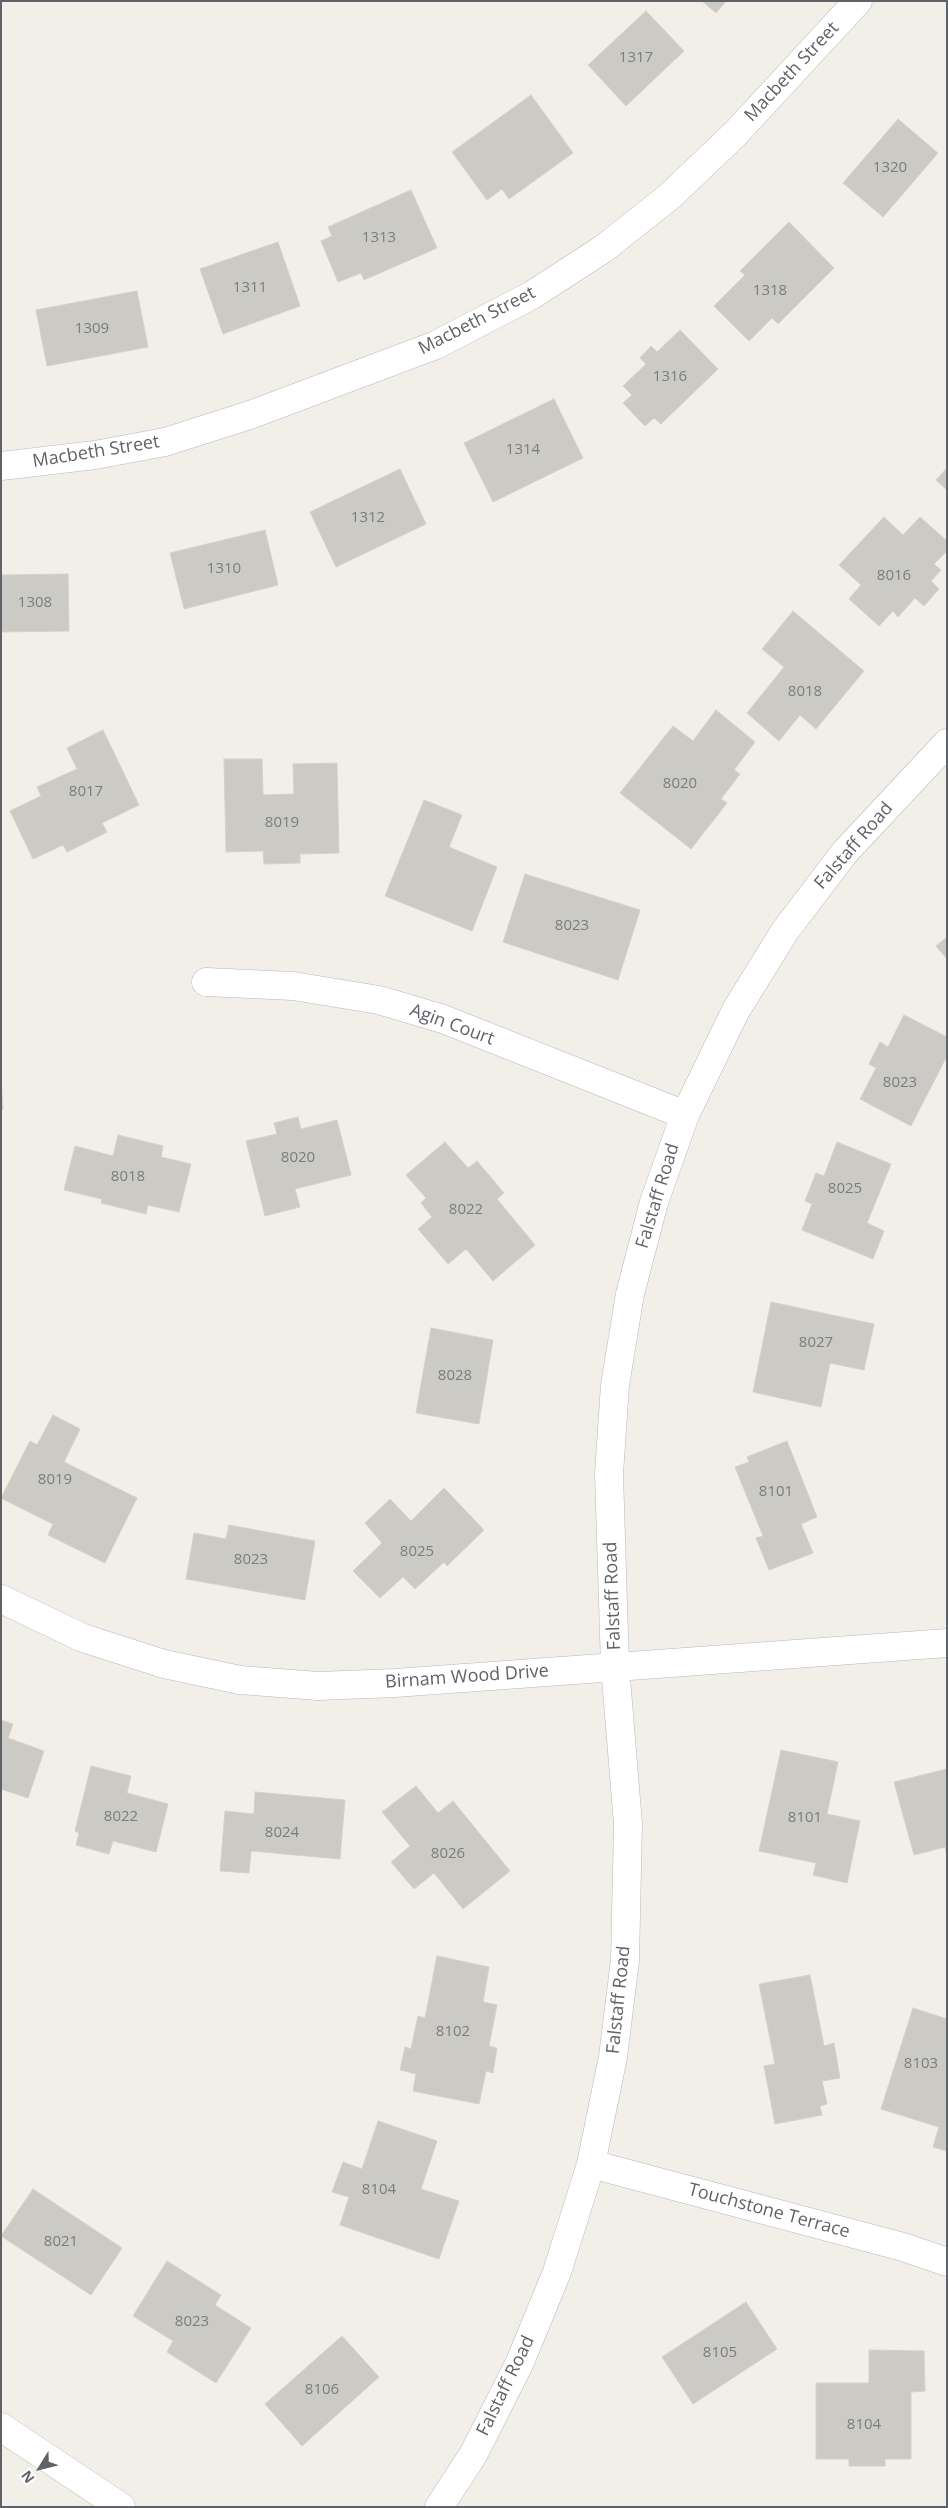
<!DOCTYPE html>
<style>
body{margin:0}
#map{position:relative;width:948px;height:2508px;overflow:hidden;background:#f1efe8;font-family:"Open Sans",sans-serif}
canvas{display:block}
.frame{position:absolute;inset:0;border:2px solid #5f6368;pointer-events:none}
.north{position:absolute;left:15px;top:2443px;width:50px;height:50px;-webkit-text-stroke:4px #fff;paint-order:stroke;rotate:234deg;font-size:14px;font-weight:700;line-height:20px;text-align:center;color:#5f6368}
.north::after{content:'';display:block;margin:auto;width:18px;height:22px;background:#5f6368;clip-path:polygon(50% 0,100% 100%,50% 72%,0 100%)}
</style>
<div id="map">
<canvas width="948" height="2508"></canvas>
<div class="frame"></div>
<div class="north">N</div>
</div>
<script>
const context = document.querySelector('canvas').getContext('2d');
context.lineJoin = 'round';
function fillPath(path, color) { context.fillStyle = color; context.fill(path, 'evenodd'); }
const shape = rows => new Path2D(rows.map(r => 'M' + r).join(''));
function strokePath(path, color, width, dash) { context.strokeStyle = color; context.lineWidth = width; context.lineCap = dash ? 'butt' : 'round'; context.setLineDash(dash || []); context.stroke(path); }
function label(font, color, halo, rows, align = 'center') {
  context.font = font + ' "Open Sans",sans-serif'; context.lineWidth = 4; context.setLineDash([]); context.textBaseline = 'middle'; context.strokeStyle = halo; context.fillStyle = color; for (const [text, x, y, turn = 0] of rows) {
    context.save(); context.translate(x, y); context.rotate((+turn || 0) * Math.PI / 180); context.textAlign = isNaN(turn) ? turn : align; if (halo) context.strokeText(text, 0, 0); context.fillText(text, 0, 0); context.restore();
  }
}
const building = shape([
 [702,1,726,1,716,13,702,1],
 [646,11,684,51,626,106,588,65,646,11],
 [531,95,573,153,509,199,502,189,487,200,452,152,531,95],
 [898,119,938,153,883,217,843,183,898,119],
 [411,190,437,248,364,280,361,273,338,282,321,241,332,236,328,227,411,190],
 [789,222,834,268,778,324,772,318,749,341,714,306,745,275,740,271,789,222],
 [278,242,300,306,223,334,200,269,278,242],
 [137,291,148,347,47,366,36,310,137,291],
 [680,330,718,369,661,424,654,418,645,426,623,403,632,395,623,386,646,364,640,358,651,346,657,352,680,330],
 [554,399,583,458,493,502,464,443,554,399],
 [947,468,947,490,936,480,947,468],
 [400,469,426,524,336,567,310,512,400,469],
 [884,517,903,535,920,517,947,541,947,551,934,564,941,570,931,581,939,589,924,606,915,598,898,617,893,611,879,626,849,599,861,585,839,565,884,517],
 [265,530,278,585,184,609,170,553,265,530],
 [68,574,69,631,1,632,1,575,68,574],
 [793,611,864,671,816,729,800,715,779,741,747,713,784,667,762,649,793,611],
 [716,710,755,742,734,770,740,774,721,799,727,803,691,849,620,793,673,726,693,741,716,710],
 [103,730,139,805,102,823,107,832,67,852,63,845,33,859,10,811,41,796,37,787,77,769,67,748,103,730],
 [224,759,262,759,263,795,294,794,293,764,337,763,339,853,300,854,300,863,264,864,263,851,226,852,224,759],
 [424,800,462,815,449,847,497,867,472,931,385,896,424,800],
 [525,874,640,910,618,980,503,942,525,874],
 [947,937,947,959,936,946,947,937],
 [904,1015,947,1037,947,1056,911,1126,860,1099,876,1068,869,1064,880,1042,888,1047,904,1015],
 [1,1081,3,1109,1,1109,1,1081],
 [298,1117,301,1129,337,1120,351,1175,295,1189,300,1207,265,1216,246,1141,277,1134,274,1123,298,1117],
 [118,1135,163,1146,161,1157,191,1164,179,1212,148,1205,146,1214,101,1203,102,1199,64,1190,75,1146,113,1156,118,1135],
 [445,1142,468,1168,477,1161,504,1193,497,1199,535,1245,493,1281,466,1249,448,1264,418,1229,432,1217,421,1203,426,1198,406,1175,445,1142],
 [837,1142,891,1164,867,1223,884,1231,873,1259,802,1230,812,1204,805,1201,816,1173,824,1176,837,1142],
 [771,1302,874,1324,864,1370,830,1363,821,1407,753,1392,771,1302],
 [431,1328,493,1340,479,1424,416,1413,431,1328],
 [53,1415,80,1429,64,1462,137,1498,105,1563,48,1535,53,1524,1,1498,30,1441,37,1445,53,1415],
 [787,1441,817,1517,801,1524,813,1553,769,1570,756,1538,763,1536,735,1467,749,1462,747,1457,787,1441],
 [444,1488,484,1530,447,1566,444,1562,415,1589,403,1577,380,1598,353,1571,382,1543,365,1523,390,1499,411,1521,444,1488],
 [229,1525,315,1541,305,1600,186,1579,194,1533,226,1539,229,1525],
 [1,1720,13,1724,8,1738,44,1751,28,1798,1,1789,1,1720],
 [781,1750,838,1762,827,1814,860,1821,847,1883,813,1875,816,1863,759,1851,781,1750],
 [91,1766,131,1776,127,1793,168,1804,156,1852,113,1841,109,1854,76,1845,79,1833,75,1831,91,1766],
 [947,1769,947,1855,945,1847,914,1855,894,1782,947,1769],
 [416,1786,438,1813,453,1801,510,1871,463,1909,434,1873,414,1889,391,1862,410,1846,382,1812,416,1786],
 [255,1792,345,1800,340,1859,251,1851,249,1873,220,1871,225,1811,254,1814,255,1792],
 [437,1956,489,1967,483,2002,497,2005,489,2046,497,2048,493,2073,486,2071,479,2104,413,2091,416,2074,400,2070,405,2047,411,2049,418,2016,425,2018,437,1956],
 [810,1975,824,2046,834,2043,840,2078,822,2081,827,2104,820,2106,822,2115,775,2124,764,2066,775,2064,759,1984,810,1975],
 [913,2008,947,2019,947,2151,933,2147,939,2127,881,2109,913,2008],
 [378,2121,437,2141,421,2189,459,2201,439,2259,340,2225,349,2197,332,2192,343,2162,362,2169,378,2121],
 [33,2189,122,2248,91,2295,1,2236,33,2189],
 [167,2261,221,2295,215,2305,251,2328,216,2383,167,2352,173,2341,133,2316,167,2261],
 [746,2302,777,2349,693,2404,662,2357,746,2302],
 [342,2336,379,2377,302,2446,265,2404,342,2336],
 [869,2350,924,2351,925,2391,911,2392,911,2459,885,2459,885,2466,849,2466,849,2459,816,2459,816,2383,869,2383,869,2350]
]);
fillPath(building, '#cccac5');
strokePath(building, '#d6d1c6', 1);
const street = shape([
 [1,466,95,455,165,442,250,415,436,345,532,295,603,249,670,196,735,134,858,1],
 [206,982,293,986,379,1000,443,1019,685,1115],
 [1,1599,83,1638,164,1664,240,1680,318,1686,395,1683,947,1643],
 [591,2164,903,2247,947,2262],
 [439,2507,473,2455,520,2362,557,2272,591,2164,613,2057,625,1960,628,1824,615,1666,609,1474,615,1385,630,1294,654,1202,685,1115,736,1010,785,931,845,852,947,743]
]);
const secondary = shape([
 [1,2427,121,2507]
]);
strokePath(street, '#b5b8bc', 29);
strokePath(secondary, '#b6babf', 29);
strokePath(street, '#fff', 28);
strokePath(secondary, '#fff', 28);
label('15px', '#7a7d7f', null, [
 ["1317",636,58],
 ["1320",890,168],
 ["1313",379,238],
 ["1311",250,288],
 ["1318",770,291],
 ["1309",92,329],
 ["1316",670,377],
 ["1314",523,450],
 ["1312",368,518],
 ["1310",224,569],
 ["8016",894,576],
 ["1308",35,603],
 ["8018",805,692],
 ["8020",680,784],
 ["8017",86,792],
 ["8019",282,823],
 ["8023",572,926],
 ["8023",900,1083],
 ["8020",298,1158],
 ["8018",128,1177],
 ["8025",845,1189],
 ["8022",466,1210],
 ["8027",816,1343],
 ["8028",455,1376],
 ["8019",55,1480],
 ["8101",776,1492],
 ["8025",417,1552],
 ["8023",251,1560],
 ["8022",121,1817],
 ["8101",805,1818],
 ["8024",282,1833],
 ["8026",448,1854],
 ["8102",453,2032],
 ["8103",921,2064],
 ["8104",379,2190],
 ["8021",61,2242],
 ["8023",192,2322],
 ["8105",720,2353],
 ["8106",322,2390],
 ["8104",864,2425]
]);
label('18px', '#5f6368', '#fff', [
 ["Macbeth Street",792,72,-47],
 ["Macbeth Street",477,321,-27],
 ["Macbeth Street",96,452,-9],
 ["Falstaff Road",854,846,-49],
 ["Agin Court",452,1025,20],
 ["Falstaff Road",658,1196,-73],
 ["Falstaff Road",613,1596,-92],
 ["Birnam Wood Drive",467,1677,-4],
 ["Falstaff Road",619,2000,-84],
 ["Touchstone Terrace",769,2211,15],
 ["Falstaff Road",506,2386,-64]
]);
</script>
